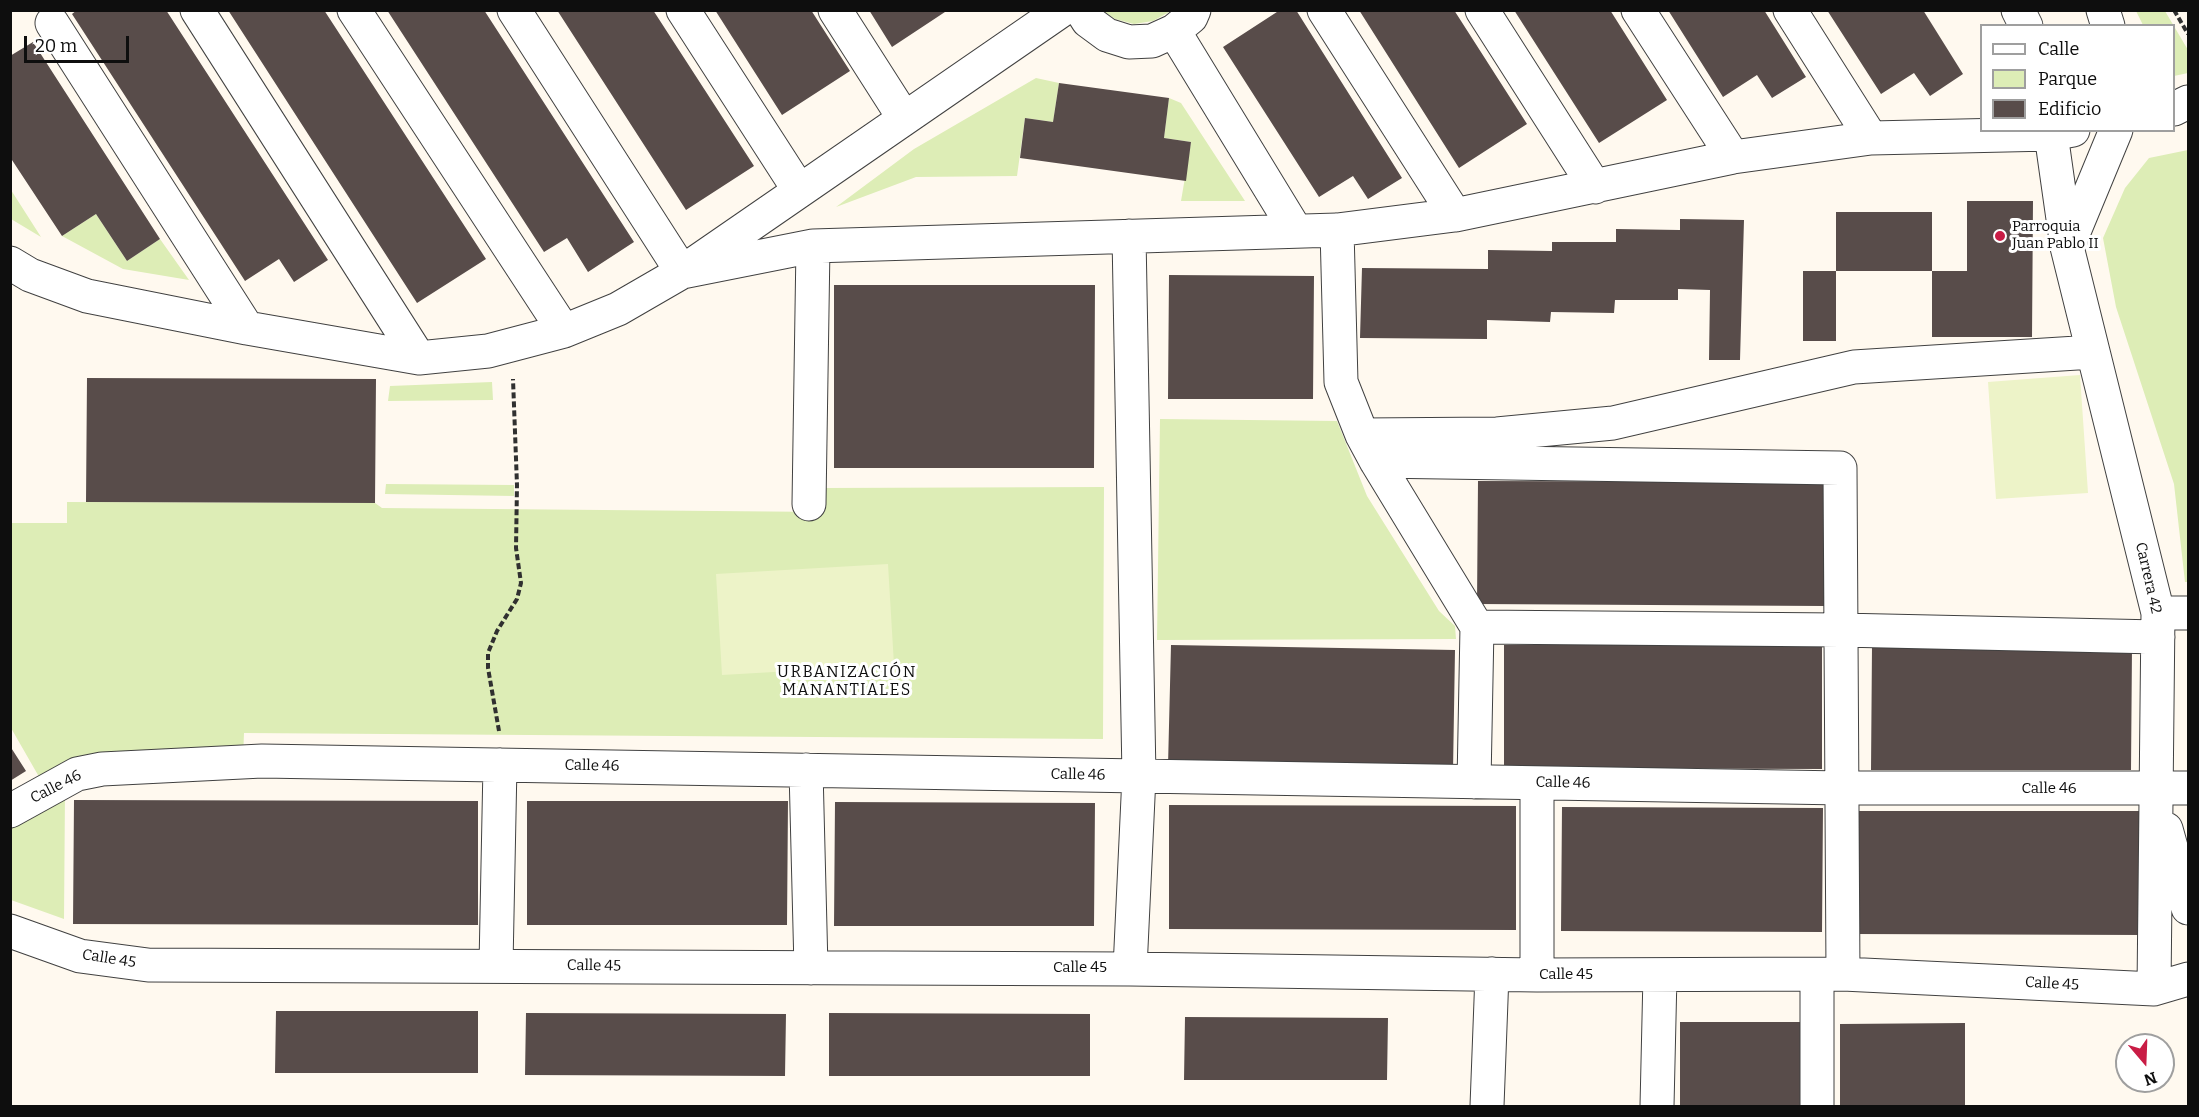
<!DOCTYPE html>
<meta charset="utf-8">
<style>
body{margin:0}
#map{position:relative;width:2199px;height:1117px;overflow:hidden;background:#fff9ef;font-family:Bitter,serif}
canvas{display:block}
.frame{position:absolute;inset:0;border:12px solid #0e0e0e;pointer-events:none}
.legend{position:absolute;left:1980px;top:24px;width:195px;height:108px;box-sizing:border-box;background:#fff;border:2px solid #9f9f9f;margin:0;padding:8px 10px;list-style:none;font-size:18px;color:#0e0e0e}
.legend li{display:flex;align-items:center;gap:12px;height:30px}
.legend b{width:30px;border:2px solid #9f9f9f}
.north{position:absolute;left:2115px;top:1033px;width:60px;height:60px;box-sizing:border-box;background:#fff;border:2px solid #9f9f9f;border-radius:50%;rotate:161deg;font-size:16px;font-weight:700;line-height:24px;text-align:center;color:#0e0e0e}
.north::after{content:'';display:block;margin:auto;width:21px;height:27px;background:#c91c45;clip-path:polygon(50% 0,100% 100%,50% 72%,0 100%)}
.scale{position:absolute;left:24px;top:36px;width:105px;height:27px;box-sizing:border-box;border:3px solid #0e0e0e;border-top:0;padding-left:8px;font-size:18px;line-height:21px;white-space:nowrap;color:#0e0e0e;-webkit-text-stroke:4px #fff;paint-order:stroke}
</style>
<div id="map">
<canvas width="2199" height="1117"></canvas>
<div class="frame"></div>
<ul class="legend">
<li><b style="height:8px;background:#fff"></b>Calle</li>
<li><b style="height:16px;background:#ddedb6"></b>Parque</li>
<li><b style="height:16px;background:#584c4a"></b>Edificio</li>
</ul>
<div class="north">N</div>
<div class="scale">20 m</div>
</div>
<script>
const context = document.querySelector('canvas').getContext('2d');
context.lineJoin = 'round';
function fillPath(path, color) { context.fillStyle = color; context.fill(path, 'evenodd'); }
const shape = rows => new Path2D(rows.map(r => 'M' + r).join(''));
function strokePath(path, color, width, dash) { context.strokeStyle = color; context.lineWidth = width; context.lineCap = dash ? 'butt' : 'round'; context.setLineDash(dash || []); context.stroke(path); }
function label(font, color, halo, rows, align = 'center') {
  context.font = font + ' Bitter,serif'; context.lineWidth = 6; context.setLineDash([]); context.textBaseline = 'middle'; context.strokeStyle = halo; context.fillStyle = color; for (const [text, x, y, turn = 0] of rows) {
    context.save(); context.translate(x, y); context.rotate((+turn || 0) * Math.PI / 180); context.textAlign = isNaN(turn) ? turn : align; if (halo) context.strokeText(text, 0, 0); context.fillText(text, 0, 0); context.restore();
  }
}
fillPath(shape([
 [1103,11,1171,10,1171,11,1153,21,1134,24,1115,19],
 [2136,11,2165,11,2188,50,2188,73,2174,76,2174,26,2143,25],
 [1036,78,1059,83,1053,122,1025,118,1017,176,916,177,836,207,914,149],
 [1169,98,1181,103,1245,201,1181,201,1191,142,1164,138],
 [2188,150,2188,582,2185,582,2174,484,2116,307,2103,238,2125,188,2149,158],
 [11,190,41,237,11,219],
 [96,214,127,261,160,239,189,280,123,269,62,236],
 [492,382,493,400,388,401,390,386],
 [1160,419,1337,421,1367,496,1439,611,1455,626,1456,639,1157,640],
 [386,484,514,485,514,496,385,494],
 [1104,487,1103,739,244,733,243,759,42,782,11,728,10,523,67,523,67,502,375,503,382,508,825,512,824,488],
 [65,793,64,919,11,900,10,827]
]), '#ddedb6');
fillPath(shape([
 [2080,375,2088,493,1996,499,1988,382],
 [888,564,894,665,722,675,716,574]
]), '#edf3c8');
fillPath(shape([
 [77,10,166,10,328,260,294,282,279,259,245,281,72,14],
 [228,10,324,10,486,259,417,303],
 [387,10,484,10,634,242,588,272,567,238,544,252],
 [557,10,653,10,754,166,686,210],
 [715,10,811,10,850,71,782,115],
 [869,10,948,10,892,47],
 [1280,10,1296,10,1402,178,1368,199,1353,176,1319,197,1223,47],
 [1359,10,1454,10,1527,124,1459,168],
 [1514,10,1610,10,1667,100,1599,143],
 [1668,10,1764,10,1806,77,1772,98,1757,75,1723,97],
 [1827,10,1923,10,1963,74,1930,96,1914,73,1881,94],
 [33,42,160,239,127,261,96,214,62,236,10,157,10,56],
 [1059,83,1169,98,1164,138,1191,142,1186,181,1020,158,1025,118,1053,122],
 [1967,201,2033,201,2032,337,1932,337,1932,271,1967,271],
 [1836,212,1932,212,1932,271,1836,271],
 [1680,219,1744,220,1740,360,1709,360,1710,290,1678,289,1678,300,1615,300,1614,313,1551,312,1550,322,1487,320,1487,339,1360,338,1362,268,1488,269,1488,250,1552,251,1552,242,1616,242,1616,229,1680,230],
 [1803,271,1836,271,1836,341,1803,341],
 [1169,275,1314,276,1313,399,1168,399],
 [834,285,1095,285,1094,468,834,468],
 [87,378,376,379,375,503,86,502],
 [1478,481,1825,482,1824,606,1477,604],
 [1171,645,1455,650,1453,771,1168,766],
 [1504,645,1822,645,1822,769,1504,768],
 [1872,646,2132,647,2131,770,1871,770],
 [10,746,26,771,10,781],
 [74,800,478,801,478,925,73,924],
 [527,801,788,801,787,925,527,925],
 [835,802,1095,803,1094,926,834,926],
 [1169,805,1516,806,1516,930,1169,929],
 [1562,807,1823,808,1822,932,1561,931],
 [1855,811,2144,811,2143,935,1854,934],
 [276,1011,478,1011,478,1073,275,1073],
 [526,1013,786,1014,785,1076,525,1075],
 [829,1013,1090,1014,1090,1076,829,1076],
 [1185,1017,1388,1018,1387,1080,1184,1080],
 [1680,1022,1804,1022,1804,1106,1680,1106],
 [1965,1023,1965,1106,1840,1106,1840,1024]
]), '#584c4a');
const minor = shape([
 [197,10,419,358],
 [354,10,564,331],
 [514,10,682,272],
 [683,10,799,190],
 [835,10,904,118],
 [1081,10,1088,21,1107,35,1129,42,1152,41,1174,31,1191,17,1194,10],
 [1324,10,1455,215],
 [1482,10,1595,187],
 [1638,10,1733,157],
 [1790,10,1871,138],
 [2018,10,2026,26],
 [2103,10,2108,26],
 [52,23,247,328],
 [1174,31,1296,231],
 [2174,109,2188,102],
 [2051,134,2067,247,2158,613,2154,989],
 [1337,230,1341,382,1362,435,1376,461,1477,627,1474,782],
 [1129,236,1139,776,1130,969],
 [2068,246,2116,130],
 [10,263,30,275,87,296,247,328,419,358,488,351,564,331,618,309,682,272,1062,10],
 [682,272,813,246,1337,230,1455,215,1733,157,1871,138,2051,134,2073,130],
 [1362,435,1497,434,1613,423,1854,367,2093,352],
 [1376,461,1840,468,1843,974],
 [809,504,813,246],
 [2158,613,2188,613],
 [1477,627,1840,630,2158,637],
 [806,770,811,968],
 [1537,783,1537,975],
 [10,811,77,774,102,769,262,761,1843,788,2188,788],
 [2166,829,2188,908],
 [10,931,80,956,148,965,1130,969,1537,975,1843,974,2154,989,2188,979],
 [496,965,500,765],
 [1817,975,1817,1106],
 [1487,1106,1492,974],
 [1657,1106,1660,975]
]);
strokePath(minor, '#414141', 35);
strokePath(shape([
 [2174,10,2188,34],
 [499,731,488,668,488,653,497,631,517,599,521,583,516,548,517,485,513,379]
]), '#303030', 4, [6, 3]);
strokePath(minor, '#fff', 33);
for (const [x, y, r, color] of [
 [2000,236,6,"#c91c45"]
]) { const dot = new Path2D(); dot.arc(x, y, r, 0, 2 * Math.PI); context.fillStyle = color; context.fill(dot); strokePath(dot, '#fff', 2); }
label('15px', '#0e0e0e', '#fff', [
 ["Parroquia",2012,227],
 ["Juan Pablo II",2012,244]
], 'left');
label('15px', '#0e0e0e', '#fff', [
 ["Carrera 42",2148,578,77],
 ["Calle 46",592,766,1],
 ["Calle 46",1078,775,1],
 ["Calle 46",1563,783,1],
 ["Calle 46",56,787,-27],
 ["Calle 46",2049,789],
 ["Calle 45",109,959,9],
 ["Calle 45",594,966,1],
 ["Calle 45",1080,968],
 ["Calle 45",1566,975],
 ["Calle 45",2052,984,3]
]);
context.letterSpacing = '1.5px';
label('16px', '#0e0e0e', '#fff', [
 ["URBANIZACIÓN",847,673],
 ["MANANTIALES",847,691]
]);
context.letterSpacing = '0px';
</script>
